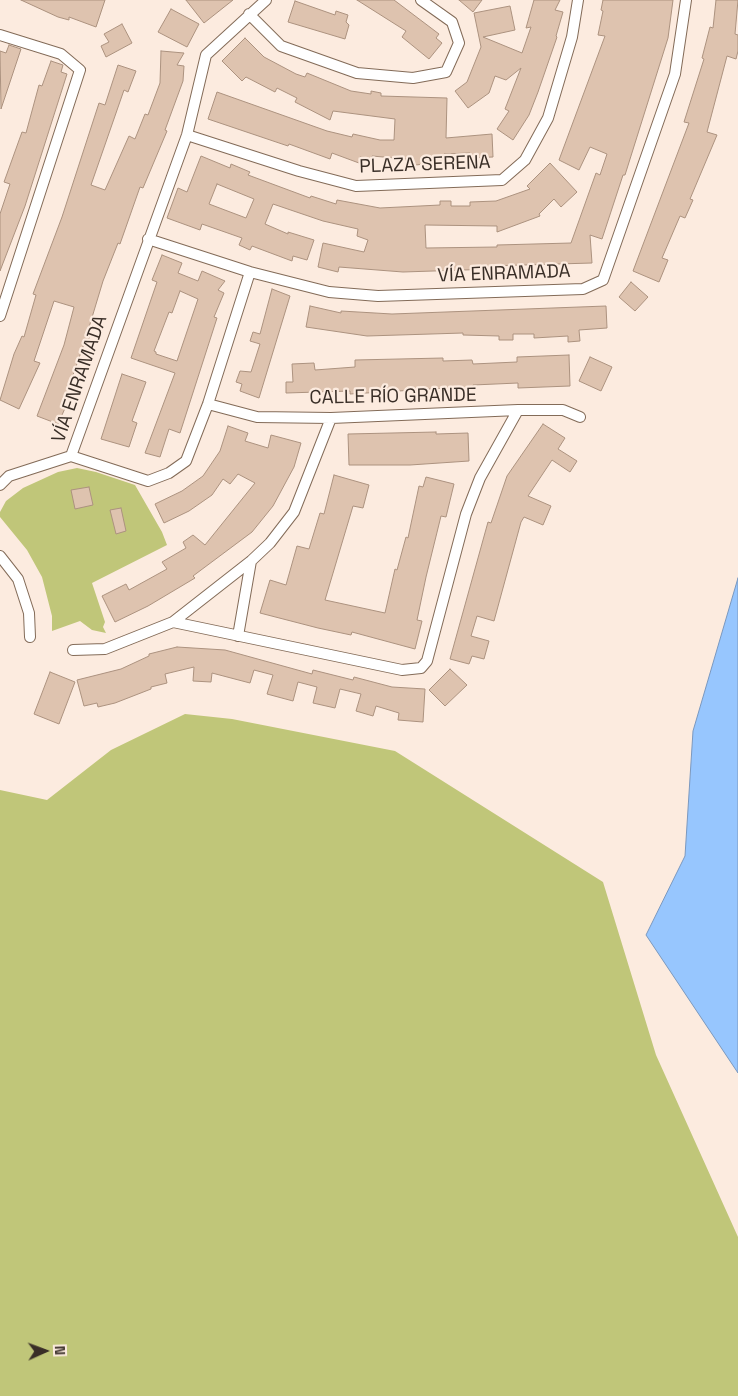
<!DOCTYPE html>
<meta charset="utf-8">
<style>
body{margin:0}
#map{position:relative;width:738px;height:1396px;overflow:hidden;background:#fcebdf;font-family:"Space Grotesk",sans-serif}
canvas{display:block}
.north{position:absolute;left:20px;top:1326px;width:50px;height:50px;-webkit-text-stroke:4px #fcebdf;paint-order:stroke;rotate:88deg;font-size:14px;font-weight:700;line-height:20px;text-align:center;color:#392e27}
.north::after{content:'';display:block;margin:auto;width:18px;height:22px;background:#392e27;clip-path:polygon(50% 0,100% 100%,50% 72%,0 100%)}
</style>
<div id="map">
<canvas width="738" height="1396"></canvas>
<div class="north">N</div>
</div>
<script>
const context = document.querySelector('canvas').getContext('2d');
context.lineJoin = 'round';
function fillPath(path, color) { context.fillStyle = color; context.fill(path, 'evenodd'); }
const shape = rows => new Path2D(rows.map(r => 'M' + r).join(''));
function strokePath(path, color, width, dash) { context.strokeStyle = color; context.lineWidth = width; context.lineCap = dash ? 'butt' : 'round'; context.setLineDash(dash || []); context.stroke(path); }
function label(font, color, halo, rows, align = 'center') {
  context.font = font + ' "Space Grotesk",sans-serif'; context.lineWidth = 4.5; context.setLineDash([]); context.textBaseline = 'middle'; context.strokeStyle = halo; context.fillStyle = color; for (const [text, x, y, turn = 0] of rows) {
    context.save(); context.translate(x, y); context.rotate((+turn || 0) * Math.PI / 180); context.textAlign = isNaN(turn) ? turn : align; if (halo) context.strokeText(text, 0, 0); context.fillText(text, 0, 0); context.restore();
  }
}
fillPath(shape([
 [77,468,96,472,135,485,162,532,167,545,92,583,105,622,103,627,106,633,92,630,80,621,52,631,52,616,42,577,27,550,0,517,0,512,6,501,23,488,58,472],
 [185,714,232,719,395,751,603,882,656,1055,738,1237,738,1396,0,1396,0,790,47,800,111,750]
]), '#c0c679');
const water = shape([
 [738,578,738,1073,646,935,685,856,693,731,738,578]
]);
fillPath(water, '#97c6fe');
strokePath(water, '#7b98be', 1);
const building = shape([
 [21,0,105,0,96,27,69,17,69,20,58,17,21,0],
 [186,0,233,0,204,23,186,0],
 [357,0,394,0,439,34,436,38,442,43,429,59,402,37,406,31,357,0],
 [459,0,482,0,473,12,459,0],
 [534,0,560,0,555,10,563,12,556,36,557,37,538,92,529,115,513,140,497,129,509,111,505,109,521,68,506,80,495,76,489,93,468,108,455,91,467,82,481,47,474,13,510,6,515,30,483,37,522,53,531,27,526,28,534,0],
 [603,0,673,0,668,38,625,175,623,175,602,239,590,235,592,263,524,265,493,266,494,269,403,272,339,267,338,272,318,267,323,243,364,252,368,240,357,236,358,229,323,221,273,204,265,224,288,234,288,232,314,240,307,260,293,256,292,261,252,246,250,250,239,245,242,238,202,224,200,230,167,218,178,188,187,192,201,156,230,168,231,164,250,172,248,175,310,198,311,196,336,204,337,200,380,208,440,205,440,201,451,201,451,206,470,206,470,202,496,201,530,189,527,186,550,163,577,192,561,207,554,199,539,214,540,216,497,232,497,226,425,225,426,248,497,247,497,245,571,243,596,173,600,175,607,154,590,147,579,170,559,160,605,36,598,35,603,11,601,10,603,0],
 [217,184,254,199,246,218,209,204,217,184],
 [716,0,738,0,735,34,738,35,738,51,736,59,727,56,707,132,717,135,690,199,693,200,685,218,680,216,662,258,668,260,659,282,633,271,689,123,684,122,704,59,702,58,710,27,713,28,716,0],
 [295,1,335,15,336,11,348,15,346,22,349,25,345,39,288,22,295,1],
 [171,9,199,24,187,47,158,32,171,9],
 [122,24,132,43,106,57,101,46,109,42,104,34,122,24],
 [245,38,264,57,296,74,305,77,307,73,351,91,371,94,371,91,381,93,381,96,447,98,446,138,492,134,493,157,470,158,470,153,444,154,444,162,406,166,406,159,372,156,371,160,360,157,359,163,332,153,330,159,289,144,288,146,208,119,217,92,327,131,352,137,353,134,380,140,394,140,395,119,333,111,330,120,295,102,297,98,277,88,275,92,246,77,242,81,222,61,245,38],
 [9,45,21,49,1,109,0,51,6,53,9,45],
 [161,51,184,53,177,65,184,66,183,81,165,130,167,131,143,188,140,187,120,244,118,243,103,281,87,334,90,335,87,345,84,344,69,386,74,388,58,424,37,416,64,345,74,307,54,301,34,361,40,363,19,409,0,400,14,354,22,336,24,337,36,295,33,294,62,217,99,103,105,105,118,65,136,71,128,92,124,90,91,185,105,190,129,136,135,139,145,114,148,115,160,83,161,51],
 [51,61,63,65,61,72,67,74,25,206,0,271,0,214,10,184,4,182,22,132,26,133,39,85,42,86,51,61],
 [162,255,182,263,178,273,198,281,202,271,225,281,218,290,224,293,214,317,217,318,180,433,169,429,160,457,145,453,175,373,131,358,157,282,152,280,162,255],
 [180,291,198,299,177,361,156,354,156,352,154,351,169,312,172,313,180,291],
 [631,282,648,297,635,311,619,297,631,282],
 [272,289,290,296,259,398,240,391,242,384,236,382,240,371,251,372,260,344,250,341,253,332,260,334,272,289],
 [310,306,341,313,341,311,392,314,606,306,607,328,579,330,580,341,568,342,568,336,534,338,534,334,513,334,513,340,499,340,499,336,463,335,463,333,367,336,306,327,310,306],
 [569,355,570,386,518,388,518,383,473,385,473,390,448,391,447,388,350,394,350,391,286,393,286,382,293,382,292,364,314,363,315,370,355,367,355,360,443,358,443,361,472,360,473,364,517,362,517,357,569,355],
 [590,357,612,367,601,391,579,381,590,357],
 [122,374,146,382,132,421,137,423,129,447,101,439,122,374],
 [543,424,565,438,558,449,577,461,570,472,552,460,528,496,551,506,543,525,524,517,521,522,494,621,477,616,471,636,489,641,484,659,472,656,469,664,450,659,488,522,491,523,507,476,543,424],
 [228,426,248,433,245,441,268,448,271,435,301,443,294,467,273,506,252,532,193,576,195,578,148,606,115,622,102,596,126,584,129,590,167,569,162,562,186,548,183,542,193,535,205,545,255,483,238,474,230,484,223,479,212,495,189,511,164,523,155,504,182,491,203,476,220,451,228,426],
 [436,432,436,434,468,433,469,461,410,465,349,465,348,434,436,432],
 [334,475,369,485,363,508,353,506,325,600,385,613,395,569,397,570,406,537,408,538,419,486,423,487,426,477,454,484,446,517,441,516,426,577,417,620,422,621,415,649,352,632,351,635,318,628,260,613,270,580,286,585,297,546,309,549,320,513,324,514,334,475],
 [89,487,93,505,75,509,71,490,89,487],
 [121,508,126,531,116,534,110,510,121,508],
 [177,647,225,650,312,674,313,670,353,680,354,677,392,687,425,689,423,722,398,720,399,713,376,706,373,716,356,711,361,694,340,689,335,708,313,703,317,687,298,682,293,701,267,694,273,675,254,670,250,683,212,673,211,682,193,681,194,667,165,674,167,683,151,687,151,689,115,703,98,707,97,703,84,706,77,680,121,669,149,656,149,654,177,647],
 [450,669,467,685,445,706,429,690,450,669],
 [50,672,75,682,59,724,34,714,50,672]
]);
fillPath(building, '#dec3af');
strokePath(building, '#ac927f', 1);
const minor = shape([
 [249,14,281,46,357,73,413,78,446,72,459,43,452,22,421,0],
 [0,35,61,54,80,70,0,316],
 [187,135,299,171,356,186,502,180,525,160,548,118,572,37,578,0],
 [148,239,250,272,329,292,378,296,583,289,603,280,675,74,686,0],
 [208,404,257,417,331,418,518,410,563,410,580,417],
 [71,456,148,481,169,473,186,461,208,404,250,272],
 [0,485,9,476,71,456,187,135,206,55,266,0],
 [0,556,18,579,29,613,30,637],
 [173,622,251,561,270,543,294,512,331,418],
 [238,636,251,561],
 [73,650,105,649,173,622,402,670,421,668,427,661,466,514,480,478,518,410]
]);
strokePath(minor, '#836b58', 12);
strokePath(minor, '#fff', 10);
label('19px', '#392e27', '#fcebdf', [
 ["PLAZA SERENA",425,165,-2],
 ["VÍA ENRAMADA",504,274,-2],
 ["VÍA ENRAMADA",80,379,-71],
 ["CALLE RÍO GRANDE",393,397,-1]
]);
</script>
